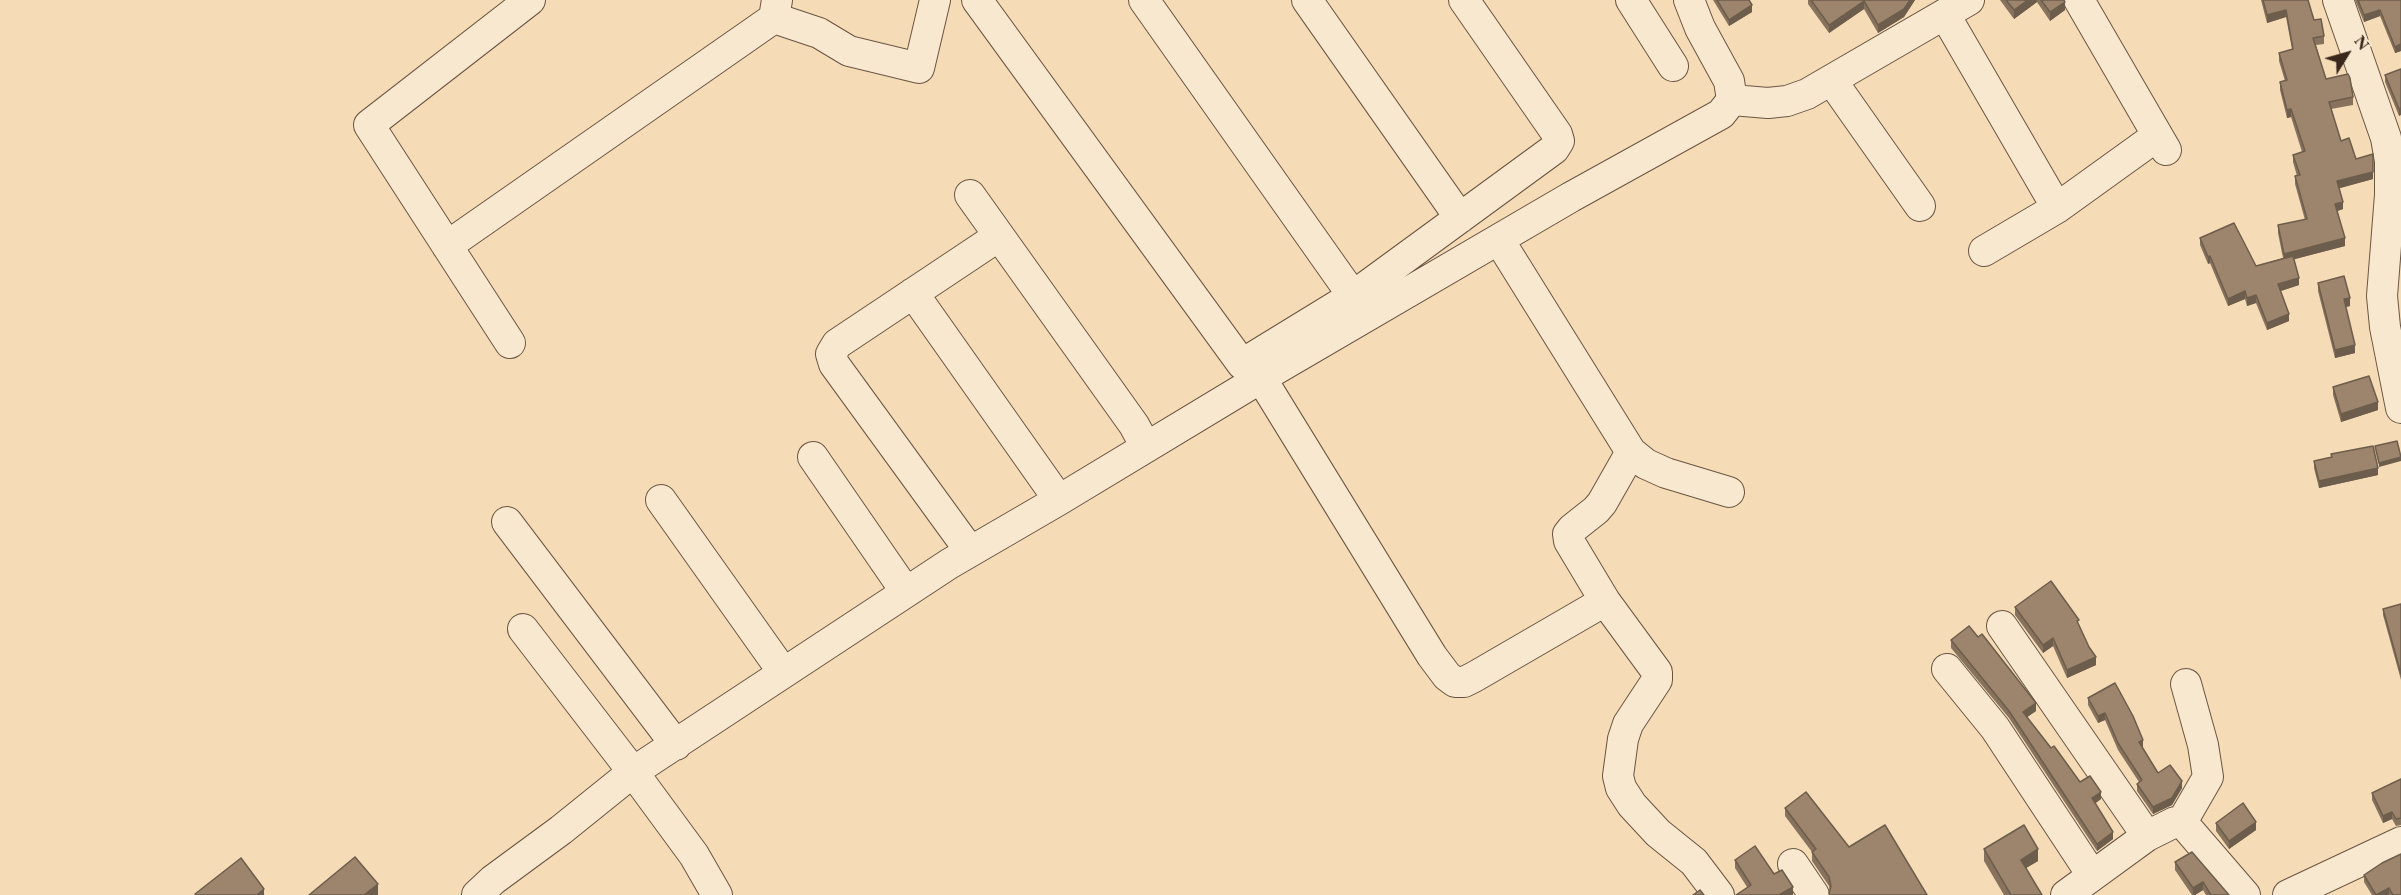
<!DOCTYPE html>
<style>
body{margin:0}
#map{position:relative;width:2401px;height:895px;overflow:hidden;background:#f5dbb6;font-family:"EB Garamond",serif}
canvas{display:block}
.north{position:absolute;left:2317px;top:24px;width:60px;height:60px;-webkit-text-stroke:4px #f8e8d0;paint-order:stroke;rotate:53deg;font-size:16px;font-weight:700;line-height:24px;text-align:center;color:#3b281c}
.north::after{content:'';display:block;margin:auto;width:21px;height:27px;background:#3b281c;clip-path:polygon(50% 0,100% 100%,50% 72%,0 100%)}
</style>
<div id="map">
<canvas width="2401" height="895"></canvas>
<div class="north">N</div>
</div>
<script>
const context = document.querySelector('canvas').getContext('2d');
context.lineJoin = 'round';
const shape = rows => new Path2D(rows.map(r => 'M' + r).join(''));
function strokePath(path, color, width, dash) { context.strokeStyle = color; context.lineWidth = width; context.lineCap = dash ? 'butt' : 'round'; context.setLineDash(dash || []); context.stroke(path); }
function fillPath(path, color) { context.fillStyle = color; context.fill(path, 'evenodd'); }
const minor = shape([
 [777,0,774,18,819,33,849,51,919,68,935,0],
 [977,0,1242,364,1353,296,1554,149,1559,141,1557,134,1464,0],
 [1144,0,1353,296],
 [1307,0,1460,218],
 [1631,0,1673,66],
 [2079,0,2166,150],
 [2338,0,2386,138,2390,161,2390,195,2382,296,2385,327,2401,408],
 [1945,15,2057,208,2157,136],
 [1832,81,1920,206],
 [1732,100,1768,103,1787,101,1807,94,1969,0],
 [970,195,1134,425,1146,447],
 [1499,240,1631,452,1646,464,1666,473,1729,492],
 [447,246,774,18],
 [1984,251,2057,208],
 [913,293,1059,500],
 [510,343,369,125,530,0],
 [1261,378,1432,656,1447,676,1455,682,1464,682,1474,677,1605,601],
 [1631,452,1602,503,1596,510,1572,529,1568,534,1569,541,1605,601,1657,672,1657,680,1628,724,1623,739,1618,776,1621,788,1632,805,1658,833,1694,862,1719,895],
 [813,457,906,592],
 [661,500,783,672],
 [507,522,676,745],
 [970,551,834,364,831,354,837,344,999,236],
 [2002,626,2147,836],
 [523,629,633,772,694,855,717,895],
 [1947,669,1995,728,2092,875],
 [2182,822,2208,777,2203,745,2186,684],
 [1793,864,1814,895],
 [477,895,493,880,561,830,633,772,949,564,1059,500,1261,378,1571,197,1721,114,1732,100,1729,81,1700,28,1689,0],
 [2066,895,2147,836,2175,822,2182,822,2245,895],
 [2288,895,2401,842]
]);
strokePath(minor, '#6a5542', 32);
strokePath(minor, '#f8e8d0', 30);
fillPath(shape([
 [1713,0,1749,0,1752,12,1729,26],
 [1808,0,1915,0,1904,17,1878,33,1864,9,1829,33,1808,4],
 [2000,0,2064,0,2065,10,2050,21,2037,2,2014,19],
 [2261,0,2308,0,2314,20,2324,36,2324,44,2316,45,2326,79,2353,97,2353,105,2331,109,2341,141,2373,179,2339,188,2343,209,2337,211,2345,246,2294,259,2299,285,2280,291,2289,321,2267,330,2256,303,2247,306,2245,299,2228,306,2210,263,2208,264,2200,245,2200,238,2256,266,2283,258,2278,233,2278,225,2305,220,2295,184,2295,176,2297,176,2293,162,2293,155,2302,152,2291,117,2287,118,2280,90,2280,82,2285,81,2279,61,2279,53,2292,49,2286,17,2267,23],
 [2355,0,2401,0,2401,51,2395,53,2380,16,2364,22],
 [2401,69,2399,116,2385,82,2385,75],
 [2318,283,2350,306,2346,307,2355,353,2335,358,2318,291],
 [2333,387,2378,410,2341,422,2333,395],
 [2331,454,2378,475,2319,488,2314,468,2314,461,2331,457],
 [2401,604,2401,680,2383,615,2383,609],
 [2015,607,2079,625,2096,665,2067,678,2053,646,2043,653,2015,615],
 [1951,640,2036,711,2027,717,2051,748,2080,782,2101,799,2095,803,2113,839,2097,851,2009,718,1951,648],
 [2088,698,2143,747,2142,747,2158,773,2182,788,2172,805,2153,814,2137,791,2137,784,2139,782,2118,750,2105,720,2098,723,2088,705],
 [2401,779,2401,825,2396,826,2392,819,2383,823,2372,800,2372,793],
 [1785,808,1849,847,1927,895,1829,895,1830,891,1829,886,1812,861,1812,852,1785,816],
 [2216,823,2256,830,2229,849,2216,831],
 [1984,849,2038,861,2026,868,2042,895,2004,895,1984,861],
 [1735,860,1774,874,1793,895,1747,887,1735,868],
 [2175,862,2229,895,2206,895,2203,890,2195,895,2192,895,2175,870],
 [2364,875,2401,895,2372,895,2364,882]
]), '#86725d');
fillPath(shape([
 [1910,0,1915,0,1904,17,1878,33,1878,25],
 [2028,0,2037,0,2037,2,2014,19,2014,10],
 [1864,1,1864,9,1829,33,1829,25],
 [2065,2,2065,10,2050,21,2050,12],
 [1752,5,1752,12,1729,26,1729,20],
 [2286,10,2286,17,2267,23,2267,15],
 [2380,10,2380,16,2364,22,2364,15],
 [2401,44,2401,51,2395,53,2395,47],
 [2401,108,2401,115,2399,116,2399,109],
 [2291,109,2291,117,2287,118,2287,110],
 [2373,172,2373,179,2337,189,2337,181],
 [2343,202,2343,209,2335,212,2335,204],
 [2345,238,2345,246,2284,262,2284,254],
 [2210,256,2210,263,2208,264,2208,257],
 [2299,278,2299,285,2278,292,2278,284],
 [2245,291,2245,299,2228,306,2228,299],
 [2256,295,2256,303,2247,306,2247,298],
 [2350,298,2350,306,2344,307,2344,299],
 [2289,314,2289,321,2267,330,2267,323],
 [2355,345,2355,353,2335,358,2335,350],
 [2378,402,2378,410,2341,422,2341,414],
 [2401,457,2401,461,2379,467,2379,463],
 [2378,468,2378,475,2319,488,2319,481],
 [2053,638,2053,646,2043,653,2043,645],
 [2096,657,2096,665,2067,678,2067,670],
 [2036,703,2036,711,2023,720,2023,712],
 [2105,713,2105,720,2098,723,2098,716],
 [2143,740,2143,747,2139,749,2139,742],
 [2182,781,2182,788,2172,805,2153,814,2153,807],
 [2101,792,2101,799,2092,806,2092,798],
 [2392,812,2392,819,2383,823,2383,816],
 [2256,822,2256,830,2229,849,2229,841],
 [2113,832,2113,839,2097,851,2097,844],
 [2038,849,2038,861,2021,871,2021,860],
 [2203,882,2203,890,2195,895,2193,895,2193,888],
 [378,884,378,895,364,895],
 [1793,887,1793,895,1779,895],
 [2389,888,2389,895,2377,895],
 [264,889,264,895,257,895]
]), '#6d5d4c');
const building = shape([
 [1717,0,1749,0,1752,5,1729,20,1717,0],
 [1811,0,1910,0,1904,9,1878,25,1864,1,1829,25,1811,0],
 [2006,0,2028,0,2014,10,2006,0],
 [2041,0,2064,0,2065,2,2050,12,2041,0],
 [2263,0,2308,0,2314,20,2321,19,2324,36,2313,38,2326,79,2348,74,2350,78,2353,97,2329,102,2341,141,2349,138,2356,159,2373,154,2373,172,2337,181,2343,202,2335,204,2345,238,2284,254,2278,225,2307,219,2295,176,2300,175,2293,155,2305,151,2291,109,2287,110,2280,82,2287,80,2279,53,2293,49,2286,10,2267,15,2263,0],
 [2358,0,2401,0,2401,44,2395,47,2380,10,2364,15,2358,0],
 [2401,69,2401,108,2399,109,2385,75,2401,69],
 [2234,223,2256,266,2293,256,2299,278,2278,284,2289,314,2267,323,2256,295,2247,298,2245,291,2228,299,2210,256,2208,257,2200,238,2234,223],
 [2344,276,2350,298,2344,299,2355,345,2335,350,2318,283,2344,276],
 [2369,376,2378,402,2341,414,2333,387,2369,376],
 [2397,441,2401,457,2379,463,2375,446,2397,441],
 [2373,446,2378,468,2319,481,2314,461,2332,457,2331,454,2373,446],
 [2051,581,2079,620,2077,621,2089,647,2096,657,2067,670,2053,638,2043,645,2015,607,2051,581],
 [2401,604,2401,674,2383,609,2401,604],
 [1969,626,1978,637,1982,634,2036,703,2023,712,2051,748,2054,746,2080,782,2090,776,2101,792,2092,798,2113,832,2097,844,2009,711,1951,640,1969,626],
 [2115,683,2133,716,2143,740,2139,742,2158,773,2170,765,2182,781,2172,798,2153,807,2137,784,2142,780,2118,743,2105,713,2098,716,2088,698,2115,683],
 [2401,779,2401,818,2396,819,2392,812,2383,816,2372,793,2401,779],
 [1806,792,1849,847,1885,825,1927,895,1830,895,1829,894,1831,886,1829,877,1812,852,1816,849,1785,808,1806,792],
 [2243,803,2256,822,2229,841,2216,823,2243,803],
 [2024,825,2038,849,2021,860,2042,895,2011,895,1984,849,2024,825],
 [1755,846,1774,874,1782,870,1793,887,1779,895,1736,895,1751,885,1735,860,1755,846],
 [2192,852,2229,895,2211,895,2203,882,2193,888,2175,862,2192,852],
 [2401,854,2401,895,2393,895,2389,888,2376,895,2364,875,2382,863,2401,854],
 [355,857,378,884,364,895,309,895,355,857],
 [241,858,264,889,257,895,196,895,195,894,241,858],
 [1700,890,1704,895,1693,895,1700,890]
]);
fillPath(building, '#9c856c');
strokePath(building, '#6d5d4c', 1.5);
</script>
